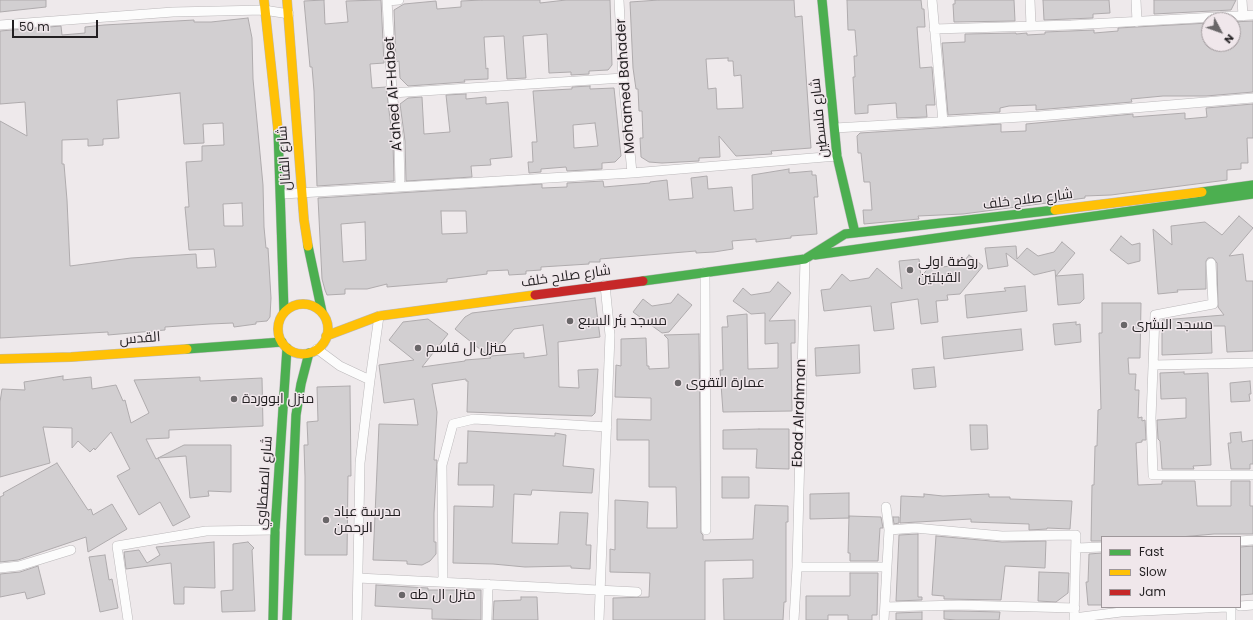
<!DOCTYPE html>
<meta charset="utf-8">
<style>
body{margin:0}
#map{position:relative;width:1253px;height:620px;overflow:hidden;background:#eee9eb;font-family:Poppins,sans-serif}
canvas{display:block}
.legend{position:absolute;left:1101px;top:536px;width:140px;height:72px;box-sizing:border-box;background:#f0e7eb;border:1px solid #9e979a;margin:0;padding:5px 7px;list-style:none;font-size:12px;color:#221f21}
.legend li{display:flex;align-items:center;gap:8px;height:20px}
.legend b{width:20px;border:1px solid #9e979a}
.north{position:absolute;left:1201px;top:12px;width:40px;height:40px;box-sizing:border-box;background:#f0e7eb;border:1px solid #9e979a;border-radius:50%;rotate:131deg;font-size:11px;font-weight:700;line-height:16px;text-align:center;color:#221f21}
.north::after{content:'';display:block;margin:auto;width:14px;height:18px;background:#696668;clip-path:polygon(50% 0,100% 100%,50% 72%,0 100%)}
.scale{position:absolute;left:12px;top:20px;width:86px;height:18px;box-sizing:border-box;border:2px solid #221f21;border-top:0;padding-left:5px;font-size:12px;line-height:14px;white-space:nowrap;color:#221f21;-webkit-text-stroke:3px #f0e7eb;paint-order:stroke}
</style>
<div id="map">
<canvas width="1253" height="620"></canvas>
<ul class="legend">
<li><b style="height:5px;background:#4caf50"></b>Fast</li>
<li><b style="height:5px;background:#ffc107"></b>Slow</li>
<li><b style="height:5px;background:#c62828"></b>Jam</li>
</ul>
<div class="north">N</div>
<div class="scale">50 m</div>
</div>
<script>
const context = document.querySelector('canvas').getContext('2d');
context.lineJoin = 'round';
function fillPath(path, color) { context.fillStyle = color; context.fill(path, 'evenodd'); }
const shape = rows => new Path2D(rows.map(r => 'M' + r).join(''));
function strokePath(path, color, width, dash) { context.strokeStyle = color; context.lineWidth = width; context.lineCap = dash ? 'butt' : 'round'; context.setLineDash(dash || []); context.stroke(path); }
function label(font, color, halo, rows, align = 'center') {
  context.font = font + ' Poppins,Cairo,sans-serif'; context.lineWidth = 3; context.setLineDash([]); context.textBaseline = 'middle'; context.strokeStyle = halo; context.fillStyle = color; for (const [text, x, y, turn = 0] of rows) {
    context.save(); context.translate(x, y); context.rotate((+turn || 0) * Math.PI / 180); context.textAlign = isNaN(turn) ? turn : align; if (halo) context.strokeText(text, 0, 0); context.fillText(text, 0, 0); context.restore();
  }
}
const building = shape([
 [0,0,46,0,46,7,0,12,0,0],
 [324,0,325,24,348,22,346,1,381,0,384,63,370,64,372,88,386,87,393,142,394,181,317,186,314,91,312,67,310,67,304,1,324,0],
 [482,0,540,0,540,3,566,0,610,0,612,65,608,70,589,71,589,74,571,75,571,72,549,73,547,34,523,36,526,78,507,79,504,36,484,37,486,69,488,68,488,79,464,80,465,82,408,86,400,78,399,61,396,62,394,10,404,4,436,1,437,9,461,7,461,1,482,0],
 [659,0,794,0,795,17,802,16,811,148,771,151,772,154,736,156,719,136,720,157,699,158,699,161,662,163,649,162,641,157,640,138,643,138,642,111,639,111,638,89,636,89,633,68,630,2,659,0],
 [728,58,728,61,733,61,734,76,741,75,743,108,717,109,716,88,708,89,706,59,728,58],
 [847,0,921,0,922,9,924,9,925,27,917,27,920,68,932,67,935,105,926,105,927,117,897,118,896,103,868,105,868,113,855,114,853,77,855,77,854,56,857,56,855,30,848,30,847,0],
 [955,0,1014,0,1015,21,954,22,953,4,955,4,955,0],
 [1043,0,1109,0,1110,13,1093,14,1093,18,1044,20,1043,0],
 [1154,0,1236,0,1231,10,1154,14,1154,0],
 [248,18,252,38,253,79,263,185,264,227,266,248,268,248,271,298,270,317,267,321,256,322,256,324,234,327,233,323,210,324,165,327,165,330,108,335,108,332,0,338,0,121,27,136,25,102,0,104,0,31,61,26,62,35,85,33,85,27,104,25,194,20,194,22,211,22,248,18],
 [180,93,184,144,204,143,203,124,223,123,224,145,202,146,202,161,186,162,189,207,185,207,189,250,214,249,216,267,197,268,196,254,131,258,70,266,67,200,64,164,62,164,62,140,88,139,88,146,103,145,103,139,119,138,117,100,180,93],
 [242,203,243,226,224,226,223,204,242,203],
 [1253,21,1253,92,1206,96,1163,96,1131,99,1132,102,1036,110,1036,105,1009,106,1000,108,1000,112,948,115,942,43,965,42,965,34,1016,33,1016,34,1027,33,1027,35,1045,34,1045,32,1094,30,1094,33,1118,31,1118,28,1209,23,1209,44,1233,44,1233,22,1253,21],
 [590,86,590,89,614,88,621,156,615,162,602,163,602,169,567,171,566,167,541,169,541,172,529,173,528,162,533,162,532,142,537,142,533,91,572,89,572,87,590,86],
 [595,123,598,146,574,148,573,125,595,123],
 [466,94,466,99,486,97,486,104,508,102,512,157,490,159,491,165,471,166,472,177,406,181,405,141,400,104,408,98,422,97,424,134,450,132,446,95,466,94],
 [1253,104,1253,138,1247,138,1248,163,1241,163,1241,169,1227,170,1227,180,1111,195,1085,196,1085,198,963,214,918,216,919,219,864,224,863,210,872,210,870,182,864,182,861,153,858,153,857,136,860,133,1001,124,1001,132,1026,131,1026,124,1133,114,1133,117,1185,113,1185,119,1207,117,1206,108,1253,104],
 [789,169,789,173,812,171,812,175,816,175,818,197,814,197,817,234,791,236,791,238,772,240,756,242,756,239,732,241,733,249,714,252,696,253,696,251,600,259,600,262,589,262,589,264,541,267,541,270,526,271,526,274,509,275,508,270,487,271,487,274,447,279,447,282,387,287,387,284,367,289,345,289,345,294,327,295,325,290,322,279,318,198,542,184,542,188,567,187,567,183,603,181,604,187,650,183,650,182,667,180,669,200,693,198,691,178,707,176,708,189,732,187,734,211,753,209,752,175,789,169],
 [441,211,466,211,467,233,442,234,441,211],
 [365,222,366,260,343,262,341,224,365,222],
 [1239,216,1253,228,1229,256,1243,254,1246,281,1253,281,1253,351,1227,352,1225,326,1211,326,1212,353,1162,355,1162,320,1224,315,1218,307,1217,263,1213,258,1208,258,1206,261,1206,289,1177,290,1178,292,1158,294,1153,229,1172,245,1171,226,1205,222,1222,235,1239,216],
 [1121,236,1132,245,1140,243,1140,261,1128,264,1110,250,1121,236],
 [1062,242,1075,253,1056,276,1083,274,1084,299,1080,303,1058,305,1055,270,1034,275,1006,253,1008,266,988,269,985,248,1016,246,1017,259,1027,248,1038,256,1054,252,1062,242],
 [969,255,983,266,960,294,947,295,948,300,936,301,938,322,921,324,918,299,891,303,894,329,874,331,871,306,824,311,821,290,830,289,842,274,850,281,869,278,877,268,902,289,899,261,919,259,921,277,934,261,943,267,962,264,969,255],
 [778,282,791,293,769,321,795,320,795,343,791,343,792,411,723,412,720,370,723,370,722,327,728,327,727,316,747,314,748,369,778,368,778,343,765,344,765,313,751,314,733,301,743,288,751,295,770,292,778,282],
 [1025,286,1027,311,967,318,965,295,1006,291,1004,288,1025,286],
 [678,294,692,305,669,332,662,333,633,312,643,299,652,306,671,303,678,294],
 [595,298,600,337,558,342,559,387,579,388,578,370,598,369,595,413,592,416,467,412,468,381,466,381,466,379,432,384,437,412,434,460,437,460,434,513,434,542,436,542,436,554,430,561,422,565,407,564,407,561,373,560,379,424,418,425,414,399,384,403,379,365,414,360,389,340,403,322,428,319,448,334,422,367,465,361,465,360,491,358,455,329,465,317,472,313,595,298],
 [543,325,547,355,524,358,524,353,491,356,514,329,543,325],
 [1102,303,1141,303,1140,358,1128,358,1129,374,1136,374,1135,390,1139,390,1138,418,1142,417,1142,421,1145,420,1146,440,1142,440,1142,442,1136,443,1138,485,1162,484,1162,481,1195,481,1197,506,1231,506,1231,481,1250,481,1250,506,1253,506,1253,534,1214,534,1180,537,1102,537,1102,541,1091,541,1092,485,1094,485,1095,446,1097,446,1098,410,1101,409,1099,333,1102,333,1102,303],
 [1076,322,1076,325,1080,324,1081,342,1055,345,1053,324,1076,322],
 [1021,329,1023,350,944,359,942,337,1021,329],
 [699,334,701,533,703,535,703,540,753,539,755,505,788,506,788,522,786,522,786,602,784,602,783,620,724,620,723,579,753,578,753,560,705,561,705,620,613,620,613,598,649,597,650,573,610,572,610,549,615,550,615,500,648,502,647,528,677,528,676,487,649,487,649,440,617,440,617,419,651,420,651,398,615,397,616,365,621,366,621,339,646,338,647,366,649,366,649,369,669,368,668,339,664,335,699,334],
 [859,345,860,373,816,376,815,348,859,345],
 [934,367,936,387,914,389,912,369,934,367],
 [1184,372,1184,374,1208,373,1211,465,1193,466,1194,469,1162,469,1160,441,1158,439,1157,420,1186,418,1186,398,1161,399,1160,373,1184,372],
 [63,376,63,380,91,377,92,389,116,385,123,401,125,400,131,423,149,413,134,380,200,377,200,381,262,378,263,426,169,430,169,438,146,439,156,459,184,445,231,445,231,492,208,491,209,496,190,498,186,456,158,458,190,517,173,526,160,502,139,515,117,476,130,469,111,432,95,450,94,448,90,452,78,441,72,448,72,428,43,427,50,463,0,477,0,402,2,389,25,390,24,382,63,376],
 [1250,381,1251,394,1249,394,1250,401,1231,402,1230,383,1250,381],
 [350,386,351,476,348,476,347,555,305,555,305,477,304,445,308,445,307,422,318,421,317,387,350,386],
 [970,425,987,425,988,449,971,450,970,425],
 [759,429,789,429,789,469,756,468,757,449,723,449,723,430,759,429],
 [468,431,555,436,555,433,566,435,563,466,594,469,592,493,532,490,531,495,514,494,512,543,558,544,560,512,588,513,586,545,591,545,590,569,571,568,571,566,525,567,493,564,453,563,454,506,493,507,494,485,458,485,459,463,467,463,468,431],
 [1241,432,1242,442,1253,440,1253,464,1250,464,1250,469,1231,469,1228,443,1231,443,1230,433,1241,432],
 [57,463,88,510,91,509,93,515,112,504,127,529,88,552,86,537,18,560,0,562,0,497,4,495,3,493,57,463],
 [722,477,749,477,749,498,722,498,722,477],
 [849,493,849,518,810,519,810,494,849,493],
 [924,494,943,496,989,494,989,497,1010,497,1010,499,1072,501,1070,529,1047,528,1047,529,1029,530,1029,524,971,522,971,519,900,523,901,496,924,497,924,494],
 [849,516,881,517,883,528,880,528,878,561,850,561,850,553,848,553,849,516],
 [893,517,899,517,899,523,894,524,893,517],
 [918,534,918,597,922,597,922,600,896,601,899,535,918,534],
 [936,536,1002,542,1046,541,1045,568,1005,566,1001,600,944,599,944,596,932,595,936,536],
 [214,542,215,588,184,587,184,604,174,604,171,563,126,569,124,552,139,550,147,563,160,555,156,547,214,542],
 [248,542,254,548,252,550,255,611,222,612,221,591,233,590,233,544,248,542],
 [1253,546,1253,594,1240,595,1240,547,1253,546],
 [1102,553,1102,605,1088,605,1086,582,1088,582,1089,554,1102,553],
 [105,555,109,580,112,579,118,608,100,612,89,557,105,555],
 [38,566,45,594,27,599,25,592,0,597,0,574,20,572,38,566],
 [1039,572,1069,573,1068,593,1056,602,1038,601,1039,572],
 [850,573,878,573,877,615,872,615,872,620,848,620,848,615,828,615,828,620,806,620,806,596,850,596,850,573],
 [376,585,428,588,428,590,481,590,481,620,432,619,432,609,375,606,376,585],
 [521,597,537,597,538,620,493,620,494,601,521,600,521,597],
 [944,611,959,611,1000,612,999,620,956,620,944,619,944,611],
 [922,612,922,620,896,620,896,613,922,612]
]);
fillPath(building, '#d2cfd1');
strokePath(building, '#afabad', 1);
const street = shape([
 [387,0,392,93,399,142,400,187],
 [619,0,623,78,632,173],
 [932,0,943,122],
 [1030,0,1031,26],
 [1136,0,1137,22],
 [1242,0,1243,16],
 [387,1,399,0],
 [0,25,173,12,264,10,289,14],
 [934,29,1071,25,1253,15],
 [392,93,623,78],
 [835,128,1039,116,1253,98],
 [283,194,632,173,837,156],
 [1211,263,1213,304,1155,315,1151,418,1153,475,1253,475],
 [705,272,706,530],
 [317,349,340,366,370,380,360,463,357,620],
 [1153,365,1253,363],
 [370,380,379,316],
 [889,530,915,528,1002,536,1076,535,1074,620],
 [1240,541,1253,540],
 [1077,548,1102,547],
 [797,567,805,259],
 [0,568,19,566,71,550],
 [358,578,637,592],
 [443,582,442,465,453,424,474,419,607,427],
 [1240,606,1253,605],
 [885,607,959,605,1075,608],
 [1231,607,1231,620],
 [1074,618,1121,612,1227,607],
 [128,620,117,546,206,531,275,530],
 [487,620,488,584],
 [599,620,610,335,605,285],
 [794,620,797,567,887,567],
 [884,620,889,530,886,507]
]);
const fast = shape([
 [822,0,837,156,855,233],
 [278,130,284,312],
 [1202,192,1253,185],
 [308,246,322,312],
 [815,255,1253,194],
 [643,281,805,259,845,234,1055,210],
 [187,349,282,342],
 [273,620,275,530,287,348],
 [287,620,296,415,301,384,309,353]
]);
const slow = shape([
 [264,0,278,130],
 [287,0,304,220,308,246],
 [1055,210,1202,192],
 '278 329a25 25 0 1 1 50 0a25 25 0 1 1-50 0Z',
 [326,336,379,316,535,295],
 [0,359,71,357,187,349]
]);
const jam = shape([
 [535,295,643,281]
]);
strokePath(street, '#bbb8ba', 10);
strokePath(fast, '#bbb8ba', 10);
strokePath(slow, '#bbb8ba', 10);
strokePath(jam, '#bbb8ba', 10);
strokePath(street, '#fcfcfc', 9);
strokePath(fast, '#4caf50', 9);
strokePath(slow, '#ffc107', 9);
strokePath(jam, '#c62828', 9);
for (const [x, y, r, color] of [
 [910,270,4,"#696668"],
 [570,321,4,"#696668"],
 [1124,325,4,"#696668"],
 [418,348,4,"#696668"],
 [678,383,4,"#696668"],
 [234,399,4,"#696668"],
 [326,520,4,"#696668"],
 [402,595,4,"#696668"]
]) { const dot = new Path2D(); dot.arc(x, y, r, 0, 2 * Math.PI); context.fillStyle = color; context.fill(dot); strokePath(dot, '#f0e7eb', 1.5); }
label('14px', '#221f21', '#f0e7eb', [
 ["Mohamed Bahader",626,86,-94],
 ["A'ahed Al-Habet",394,94,-94],
 ["شارع فلسطين",820,118,-96],
 ["شارع القنال",285,158,-94],
 ["شارع صلاح خلف",1028,200,-7],
 ["شارع صلاح خلف",566,277,-8],
 ["القدس",140,339,-4],
 ["Ebad Alrahman",800,413,-88],
 ["شارع الصفطاوي",265,483,-86]
]);
label('14px', '#221f21', '#f0e7eb', [
 ["روضة اولى",918,262],
 ["القبلتين",918,278],
 ["مسجد بئر السبع",578,321],
 ["مسجد البشرى",1132,325],
 ["منزل ال قاسم",426,348],
 ["عمارة التقوى",686,383],
 ["منزل ابووردة",242,399],
 ["مدرسة عباد",334,512],
 ["الرحمن",334,528],
 ["منزل ال طه",410,595]
], 'left');
</script>
